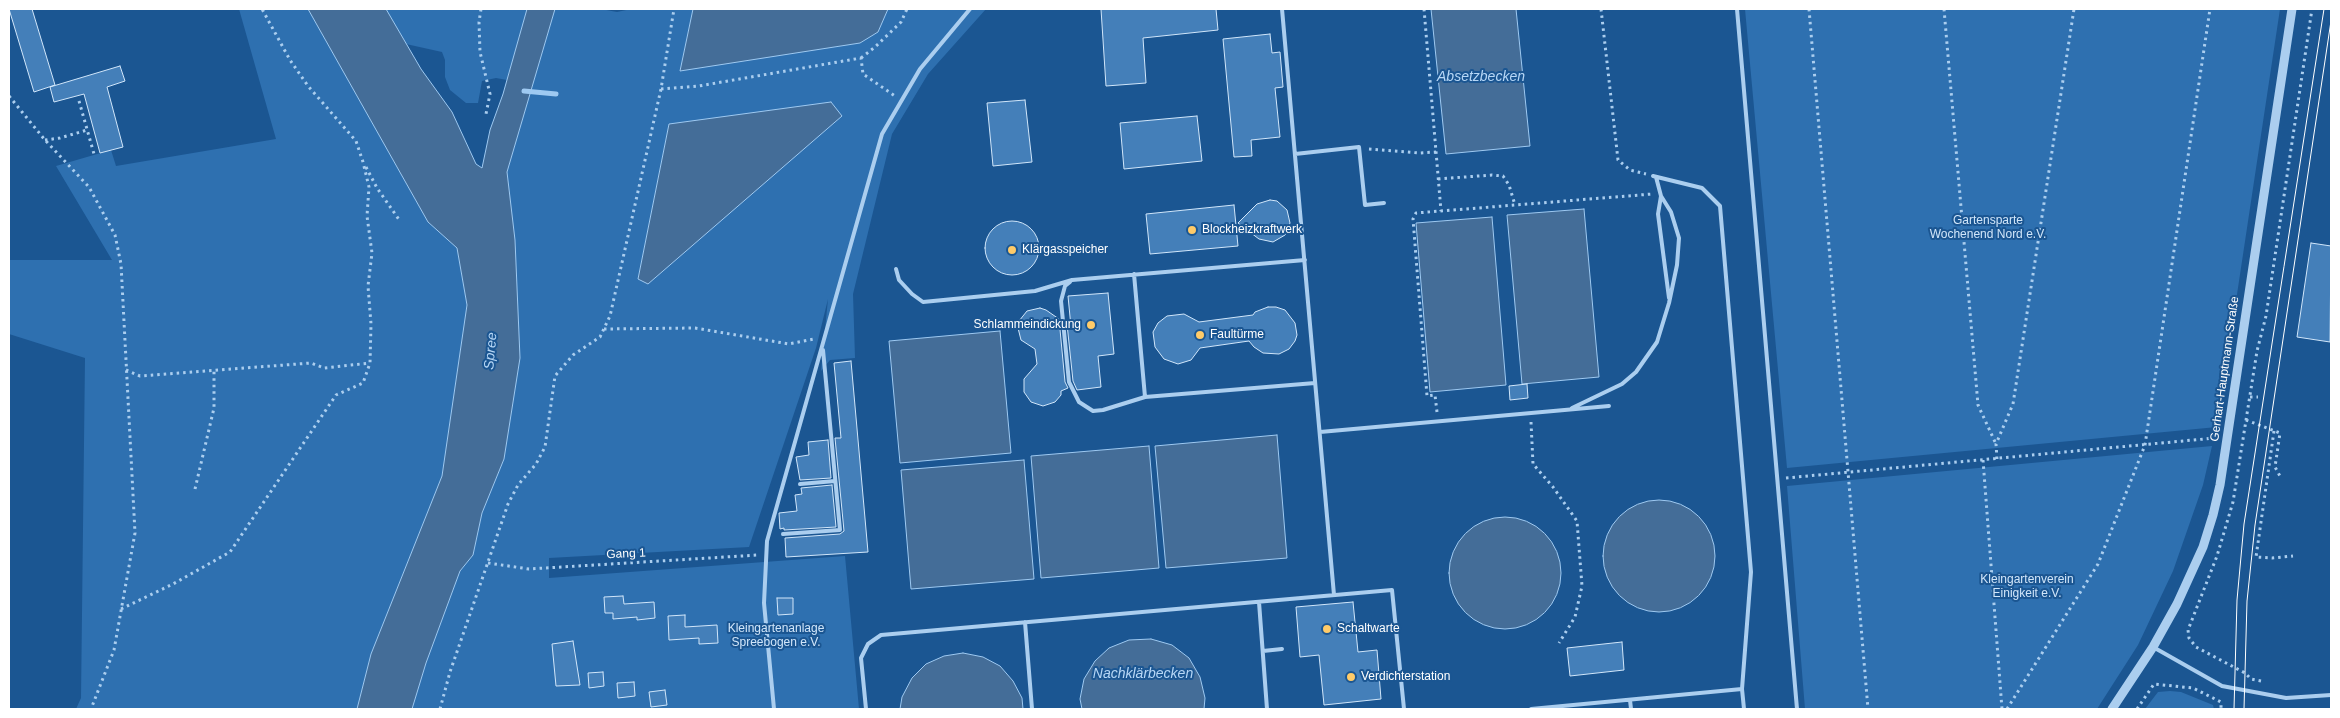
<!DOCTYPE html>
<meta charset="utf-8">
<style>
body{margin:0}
#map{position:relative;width:2340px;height:718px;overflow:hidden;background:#1b5692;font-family:Helvetica,sans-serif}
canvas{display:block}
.frame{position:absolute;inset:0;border:10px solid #fff;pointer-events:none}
</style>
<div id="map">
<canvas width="2340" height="718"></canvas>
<div class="frame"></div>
</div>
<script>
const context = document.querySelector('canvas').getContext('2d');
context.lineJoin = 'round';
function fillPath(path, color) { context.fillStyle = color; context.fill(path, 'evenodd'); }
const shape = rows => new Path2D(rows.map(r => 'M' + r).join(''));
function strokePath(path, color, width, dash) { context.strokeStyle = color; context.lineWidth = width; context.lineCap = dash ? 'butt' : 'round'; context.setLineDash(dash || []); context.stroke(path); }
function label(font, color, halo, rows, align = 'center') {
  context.font = font + ' Helvetica,sans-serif'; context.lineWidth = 4; context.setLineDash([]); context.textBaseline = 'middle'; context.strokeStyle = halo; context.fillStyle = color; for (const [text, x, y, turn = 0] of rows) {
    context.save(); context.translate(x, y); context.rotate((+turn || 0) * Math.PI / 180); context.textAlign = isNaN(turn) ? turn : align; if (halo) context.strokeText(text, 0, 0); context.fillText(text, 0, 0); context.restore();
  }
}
fillPath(shape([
 [239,9,308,9,428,222,457,248,467,305,442,476,371,654,357,709,76,709,81,698,85,358,9,334,9,260,112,260,56,166,111,150,116,166,276,139],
 [386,9,527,9,507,80,496,78,482,81,478,103,466,103,450,90,445,77,445,60,442,52,406,44],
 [555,9,601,9,617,12,631,9,693,9,680,70,860,43,878,32,888,9,986,9,928,74,892,134,853,294,855,358,830,360,821,371,828,299,816,348,749,547,549,558,549,578,845,556,859,709,412,709,426,663,460,571,473,555,482,513,504,459,520,358,515,240,507,172],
 [1745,9,2280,9,2217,427,1787,468],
 [2212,446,2203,485,2173,571,2138,645,2097,709,1805,709,1787,486],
 [2170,691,2181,692,2213,705,2214,709,2145,709,2158,692]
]), '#2e70b0');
const water = shape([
 [308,9,386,9,421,69,452,112,476,164,482,168,490,130,503,94,527,9,555,9,507,172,515,240,520,358,504,459,482,513,473,555,460,571,426,663,412,709,357,709,371,654,442,476,467,305,457,248,428,222,308,9],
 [693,9,888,9,878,32,860,43,680,71,693,9],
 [1431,9,1516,9,1530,146,1446,154,1431,9],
 [831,102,842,116,648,284,638,279,669,124,831,102],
 [1584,209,1599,377,1522,384,1507,215,1584,209],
 [1492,217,1506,385,1430,392,1416,223,1492,217],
 [1000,331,1011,453,900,463,889,341,1000,331],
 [1277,435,1287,558,1166,568,1155,446,1277,435],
 [1149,446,1159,568,1041,578,1031,456,1149,446],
 [1024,460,1034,579,911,589,901,470,1024,460],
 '1603 556a56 56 0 1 1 112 0a56 56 0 1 1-112 0Z',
 '1449 573a56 56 0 1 1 112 0a56 56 0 1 1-112 0Z',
 [1151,639,1172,645,1189,658,1200,677,1205,698,1204,709,1082,709,1080,699,1084,679,1095,661,1109,648,1129,640,1151,639],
 [963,653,983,657,1000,666,1013,681,1022,698,1023,709,900,709,902,697,912,678,926,664,944,656,963,653]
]);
fillPath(water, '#446d98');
strokePath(water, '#9ec9f1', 1);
strokePath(shape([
 [524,91,556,94]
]), '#9ec9f1', 5);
const building = shape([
 [9,9,32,9,55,85,34,92,9,9],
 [1101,9,1216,9,1218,30,1143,38,1146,83,1106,86,1101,9],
 [1270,34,1272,53,1280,52,1283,87,1275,88,1280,137,1251,140,1252,156,1234,157,1223,39,1270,34],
 [120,66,125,81,107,87,123,147,100,153,84,94,54,102,50,87,120,66],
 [1025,100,1032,162,993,166,987,103,1025,100],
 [1197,116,1202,161,1124,169,1120,123,1197,116],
 [1270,200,1277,201,1287,210,1290,223,1285,235,1273,242,1259,239,1238,223,1257,204,1270,200],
 [1234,205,1238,246,1150,254,1146,214,1234,205],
 '985 248a27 27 0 1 1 54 0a27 27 0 1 1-54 0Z',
 [2311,243,2331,246,2330,342,2297,337,2311,243],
 [1108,293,1114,354,1098,356,1101,387,1077,390,1073,381,1067,324,1071,327,1068,296,1108,293],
 [1268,307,1276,307,1285,310,1295,323,1297,335,1295,341,1289,349,1279,354,1263,353,1254,347,1249,341,1200,348,1191,360,1178,364,1164,359,1155,347,1153,332,1158,323,1167,316,1184,314,1199,322,1253,315,1255,312,1268,307],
 [1040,308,1046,310,1059,319,1065,382,1068,388,1061,391,1061,395,1055,402,1043,406,1031,402,1024,392,1024,379,1037,364,1035,349,1021,340,1018,328,1019,321,1027,311,1040,308],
 [851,361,868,552,786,557,785,538,840,534,844,531,835,438,841,438,834,363,851,361],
 [1527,384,1528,398,1510,400,1509,386,1527,384],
 [828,440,831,478,800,480,796,457,809,455,808,442,828,440],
 [832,485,836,527,784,530,784,528,780,529,779,513,797,511,795,495,802,494,801,488,832,485],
 [623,596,624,604,654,602,655,618,637,620,637,617,613,619,613,613,605,613,604,597,623,596],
 [777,598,793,598,793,614,778,615,777,598],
 [1353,602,1358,652,1377,650,1381,699,1324,705,1319,655,1300,657,1296,607,1353,602],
 [685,615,685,627,717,625,718,643,699,644,699,638,669,640,668,616,685,615],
 [573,641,580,685,556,686,552,644,573,641],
 [1622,642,1624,670,1570,676,1567,648,1622,642],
 [603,672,604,686,589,688,588,673,603,672],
 [634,682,635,696,618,698,617,683,634,682],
 [665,690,667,705,651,707,649,692,665,690]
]);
fillPath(building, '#447fb9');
strokePath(building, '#d1e6fa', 1);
strokePath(shape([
 [481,9,479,22,480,52,490,94,486,114],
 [1424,9,1441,211],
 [1601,9,1618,160,1630,170,1646,174],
 [1809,9,1868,709],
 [1944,9,1978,405,1996,444],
 [861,58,875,47,901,22,907,9],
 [661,89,699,86,861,58,863,74,895,96],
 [9,96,45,140,89,187,115,235,121,264,135,533,114,650,91,709],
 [79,101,94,154],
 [45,140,60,138,87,130],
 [1369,149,1419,153,1436,152],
 [366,167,377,188,400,221],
 [1438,179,1492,175,1503,176,1509,185,1515,205],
 [604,329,695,328,789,344,814,339],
 [126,370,140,376,311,363,324,368,370,363],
 [2250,397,2258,397],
 [1437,412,1435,395,1427,396,1413,219,1416,213,1652,194],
 [2246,420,2280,433,2275,467,2281,478],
 [1531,422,1533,464,1553,487,1577,521,1582,586,1575,617,1559,643],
 [2274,431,2256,557,2272,558,2293,556],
 [1997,459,1996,444,2013,404,2074,9],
 [1983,460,2002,709],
 [1786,478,2215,438],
 [195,489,214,408,214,370],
 [488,563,529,569,758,555],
 [121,609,173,584,230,552,336,395,363,383,370,363,371,324,368,286,372,253,367,216,369,187,363,162,356,141,308,86,290,60,262,9],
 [2261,681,2251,679,2245,673,2196,647,2189,638,2188,630,2217,556,2233,502,2257,351,2266,316,2312,9],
 [440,709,450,672,508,504,518,485,536,464,545,447,555,376,573,355,600,337,610,316,661,89,674,9],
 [2007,709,2098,564,2145,445,2210,9],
 [2137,709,2154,684,2193,688,2221,702,2221,709]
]), '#abceef', 3, [2.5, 4]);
strokePath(shape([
 [1282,9,1334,595],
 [1737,9,1797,709],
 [1295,154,1359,147,1365,205,1384,203],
 [1653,176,1702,188,1720,206,1751,572,1742,689],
 [1661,196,1658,214,1669,298],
 [896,269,899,280,912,294,923,302,1035,291,1072,280,1305,260],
 [1134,274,1145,397],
 [1070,282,1065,286,1061,301,1069,382,1079,402,1093,411,1103,410,1145,397,1315,383],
 [1572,408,1622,384,1636,372,1657,342,1669,303,1677,265,1679,238,1671,212,1661,196,1656,177],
 [1320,432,1609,406],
 [800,484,835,481],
 [783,534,840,530,823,350],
 [1259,602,1267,709],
 [1025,622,1032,709],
 [2153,647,2222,686,2286,698,2331,695],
 [1263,651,1282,649],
 [1630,700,1631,709],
 [774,709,764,603,767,541,882,134,920,69,970,9],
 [866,709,861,658,868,644,881,635,1392,590,1404,709],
 [1531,709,1742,689,1744,709]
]), '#abceef', 4);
strokePath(shape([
 [2112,709,2153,647,2177,604,2203,547,2213,515,2220,485,2292,9]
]), '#abceef', 9);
strokePath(shape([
 [2234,709,2237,600,2244,524,2324,9],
 [2244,709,2247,601,2255,525,2331,21]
]), '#fff', 1);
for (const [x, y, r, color] of [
 [1192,230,5,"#ffcb69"],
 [1012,250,5,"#ffcb69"],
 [1091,325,5,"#ffcb69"],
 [1200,335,5,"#ffcb69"],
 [1327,629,5,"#ffcb69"],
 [1351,677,5,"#ffcb69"]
]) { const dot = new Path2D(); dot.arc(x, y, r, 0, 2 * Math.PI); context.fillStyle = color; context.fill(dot); strokePath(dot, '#1b5692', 2); }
label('12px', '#d1e6fa', '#1b5692', [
 ["Gartensparte",1988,221],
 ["Wochenend Nord e.V.",1988,235],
 ["Kleingartenverein",2027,580],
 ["Einigkeit e.V.",2027,594],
 ["Kleingartenanlage",776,629],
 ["Spreebogen e.V.",776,643]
]);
label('12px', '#fff', '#1b5692', [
 ["Blockheizkraftwerk",1202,230],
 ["Klärgasspeicher",1022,250],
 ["Schlammeindickung",1081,325,"right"],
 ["Faultürme",1210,335],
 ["Schaltwarte",1337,629],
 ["Verdichterstation",1361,677]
], 'left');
label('12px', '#fff', '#1b5692', [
 ["Gerhart-Hauptmann-Straße",2225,369,-82],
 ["Gang 1",626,554,-3]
]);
label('italic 14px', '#b7d7f6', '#1b5692', [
 ["Absetzbecken",1481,77],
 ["Spree",491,351,-85],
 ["Nachklärbecken",1143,674]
]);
</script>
